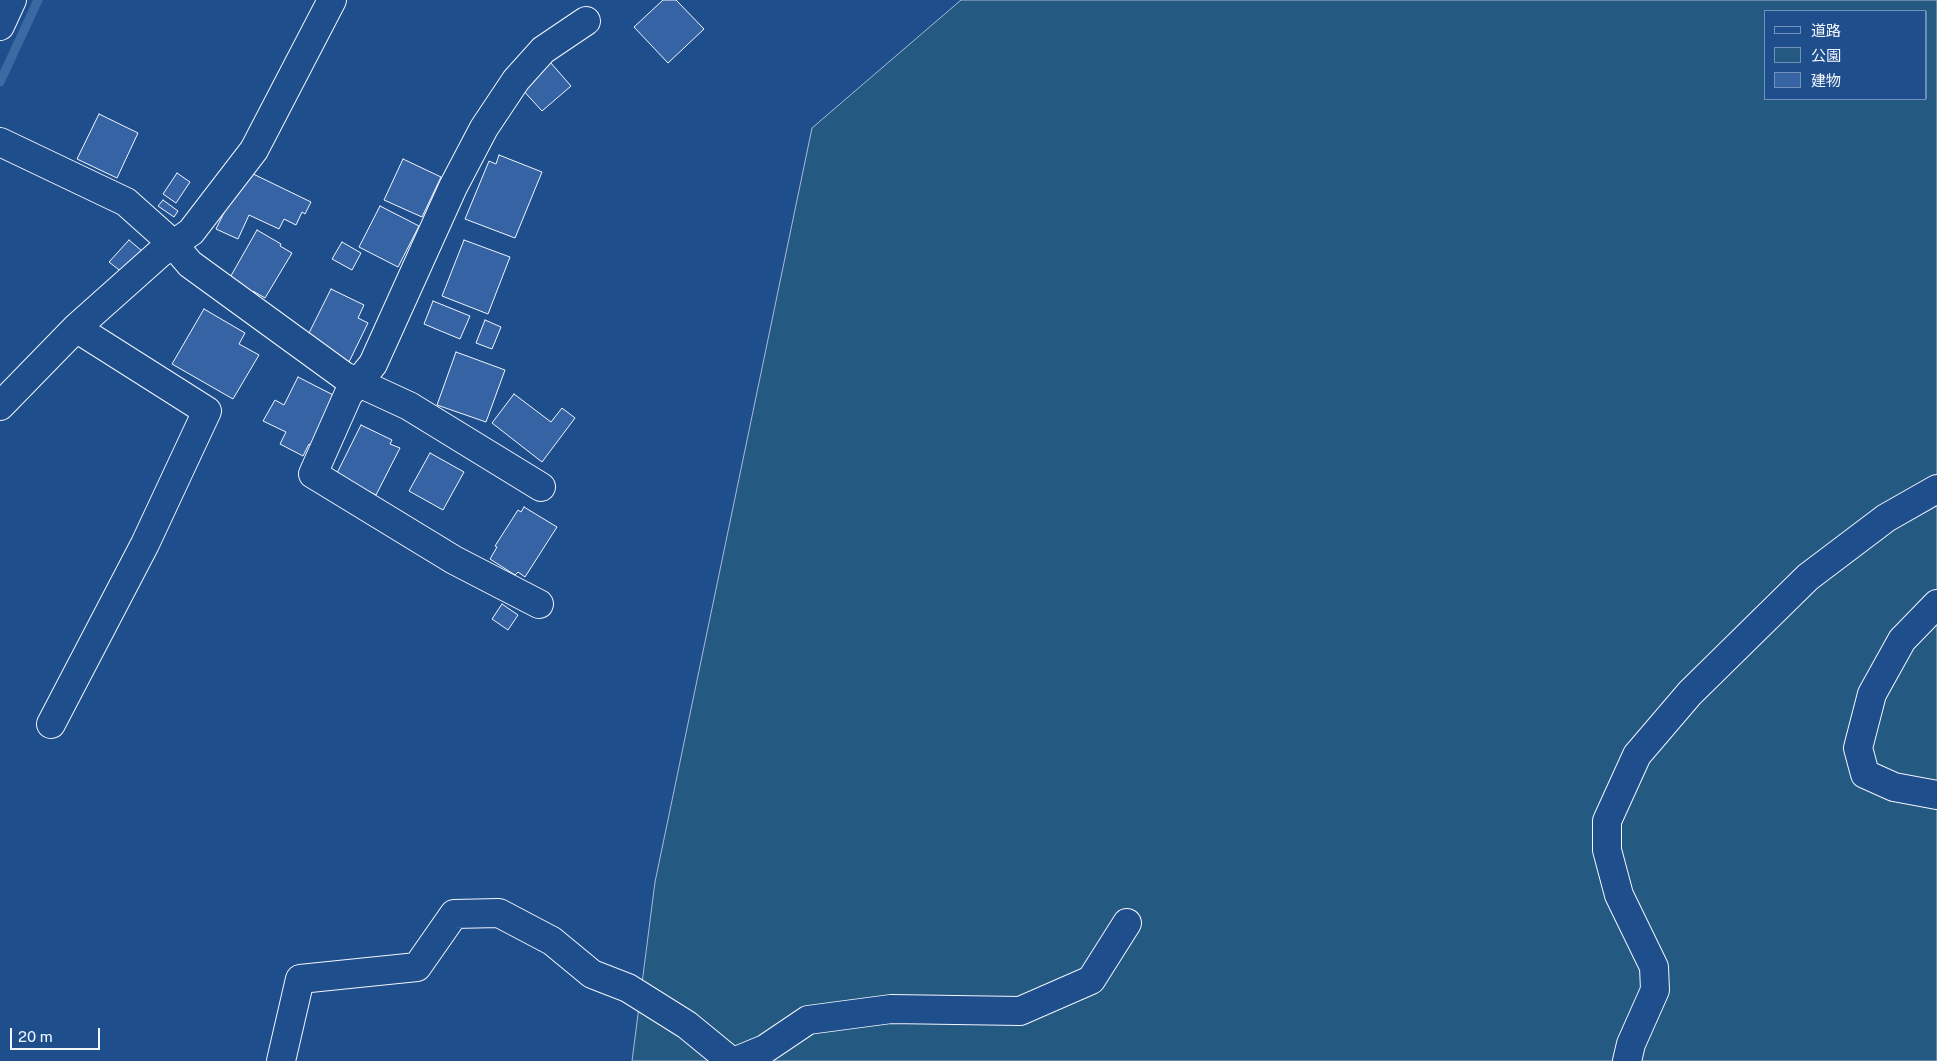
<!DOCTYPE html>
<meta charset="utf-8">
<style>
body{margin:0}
#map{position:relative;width:1937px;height:1061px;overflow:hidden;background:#1f4e8c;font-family:"Public Sans","Noto Sans JP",sans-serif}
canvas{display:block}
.legend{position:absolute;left:1764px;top:10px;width:162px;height:90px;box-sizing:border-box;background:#1f4e8c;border:1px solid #7391ba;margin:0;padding:6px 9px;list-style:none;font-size:15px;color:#f2f6ff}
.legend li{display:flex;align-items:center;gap:10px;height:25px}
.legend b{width:25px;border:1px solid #7391ba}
.scale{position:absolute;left:10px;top:1028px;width:90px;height:22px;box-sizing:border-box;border:2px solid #f2f6ff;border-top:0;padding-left:6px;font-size:15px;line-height:18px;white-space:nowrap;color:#f2f6ff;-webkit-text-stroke:4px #1f4e8c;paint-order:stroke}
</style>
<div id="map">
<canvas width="1937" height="1061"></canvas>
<ul class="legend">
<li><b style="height:6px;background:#1f4e8c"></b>道路</li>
<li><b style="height:14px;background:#245a82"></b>公園</li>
<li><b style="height:14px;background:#3563a3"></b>建物</li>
</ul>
<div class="scale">20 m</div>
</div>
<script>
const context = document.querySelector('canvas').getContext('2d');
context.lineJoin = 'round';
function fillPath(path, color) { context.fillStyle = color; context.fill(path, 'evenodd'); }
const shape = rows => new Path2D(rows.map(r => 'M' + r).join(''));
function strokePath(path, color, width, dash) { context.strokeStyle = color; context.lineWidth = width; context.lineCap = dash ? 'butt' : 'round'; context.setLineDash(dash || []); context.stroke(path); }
const green = shape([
 [961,0,1937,0,1937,1061,632,1061,655,882,812,128,961,0],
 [1766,11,1926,11,1926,99,1766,99,1766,11]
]);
fillPath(green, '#245a82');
strokePath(green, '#a8bbd7', 1);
strokePath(shape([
 [0,82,38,0]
]), '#3b69a3', 9);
const building = shape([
 [663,0,676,0,704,29,668,63,634,27,663,0],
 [550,62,571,86,542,111,521,88,550,62],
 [99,114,138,133,117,178,77,159,99,114],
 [499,155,542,172,515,238,465,219,489,161,496,164,499,155],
 [403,159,441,177,422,217,384,200,403,159],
 [245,170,311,202,305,214,302,212,296,225,284,219,279,229,249,215,238,239,216,229,245,170],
 [177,173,190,182,176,203,163,194,177,173],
 [163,200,178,211,174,217,158,206,163,200],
 [380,206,419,226,398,267,359,247,380,206],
 [257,230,281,244,280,246,292,253,265,298,253,291,251,294,228,281,257,230],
 [129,240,142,251,123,273,109,262,129,240],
 [464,240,510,257,488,314,442,296,464,240],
 [342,242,361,253,352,270,332,259,342,242],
 [331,289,364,305,358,318,368,323,349,362,305,341,331,289],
 [433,301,470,316,460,339,424,324,433,301],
 [204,309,245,333,239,344,259,355,233,399,172,364,204,309],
 [485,320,501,327,492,349,476,343,485,320],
 [456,352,505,370,486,422,437,405,456,352],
 [298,377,339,398,314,447,309,444,303,456,280,444,286,432,263,421,275,400,284,405,298,377],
 [514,394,551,422,562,408,575,418,542,462,492,423,514,394],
 [361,425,392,440,390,444,400,448,376,495,336,475,361,425],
 [430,453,464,472,443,510,409,491,430,453],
 [524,507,557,527,525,577,518,572,515,575,490,559,497,547,495,546,518,510,521,512,524,507],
 [502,604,518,615,508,630,492,619,502,604]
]);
fillPath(building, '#3563a3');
strokePath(building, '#f2f6ff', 1);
const minor = shape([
 [0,26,12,0],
 [0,142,126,202,173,244,190,264,344,376,409,406,541,487],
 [0,406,76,328,159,254,191,232,254,150,332,0],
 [539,604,454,560,313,474,348,395,373,364,453,187,484,128,516,80,543,50,586,21],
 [1937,604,1902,640,1872,694,1858,748,1865,774,1894,787,1937,795],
 [51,724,145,544,207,411,76,328],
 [281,1061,300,979,417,967,454,914,499,913,552,941,592,974,628,988,687,1025,731,1061],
 [736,1061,765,1049,808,1020,891,1009,1020,1011,1091,980,1127,923],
 [1627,1061,1631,1044,1655,990,1654,967,1619,895,1607,850,1607,821,1637,755,1690,693,1808,577,1886,518,1937,489]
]);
strokePath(minor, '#f2f6ff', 30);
strokePath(minor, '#1f4e8c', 28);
</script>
